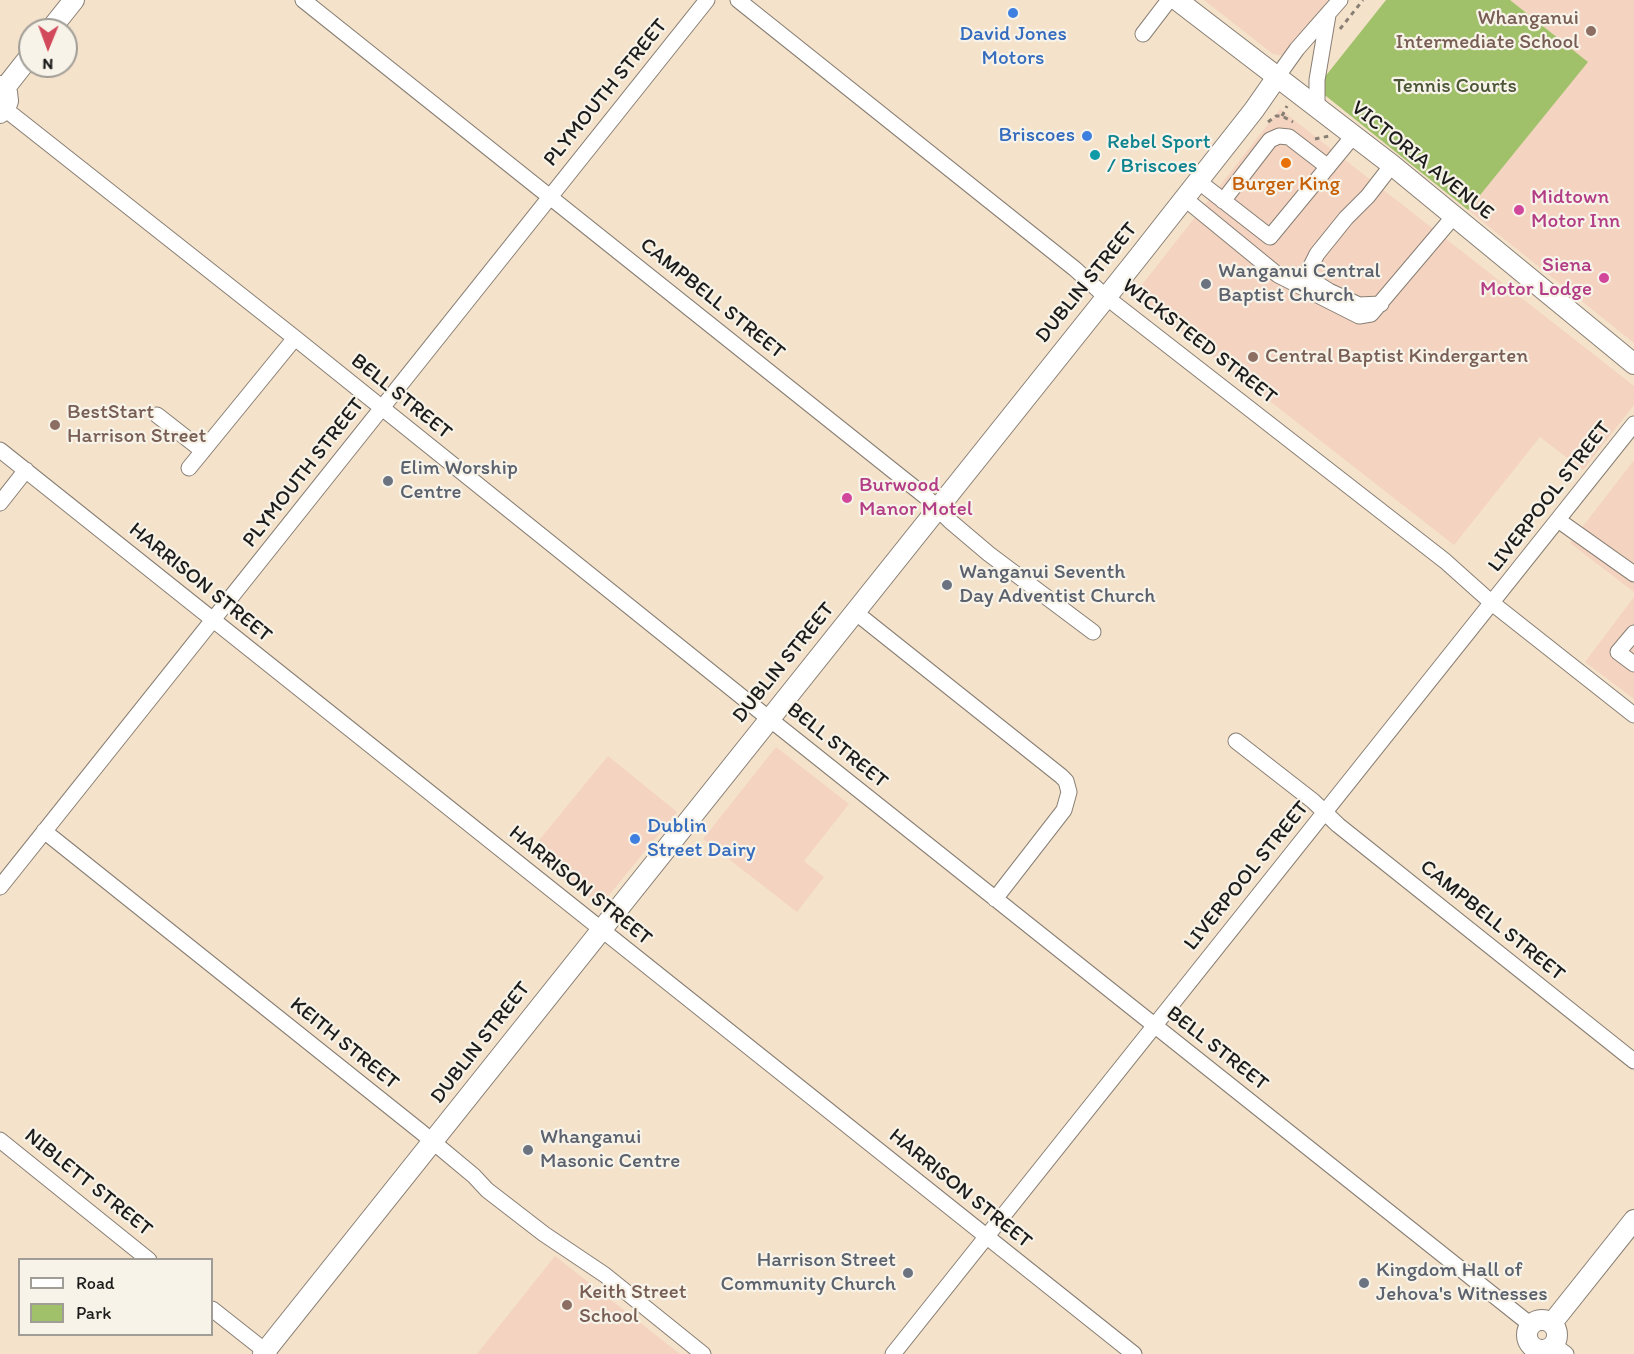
<!DOCTYPE html>
<style>
body{margin:0}
#map{position:relative;width:1634px;height:1354px;overflow:hidden;background:#f5e2cb;font-family:Itim,sans-serif}
canvas{display:block}
.legend{position:absolute;left:18px;top:1258px;width:195px;height:78px;box-sizing:border-box;background:#f7f3e8;border:2px solid #9f9d96;margin:0;padding:8px 10px;list-style:none;font-size:18px;color:#1c1c1c}
.legend li{display:flex;align-items:center;gap:12px;height:30px}
.legend b{width:30px;border:2px solid #9f9d96}
.north{position:absolute;left:18px;top:18px;width:60px;height:60px;box-sizing:border-box;background:#f7f3e8;border:2px solid #9f9d96;border-radius:50%;rotate:181deg;font-size:16px;font-weight:700;line-height:24px;text-align:center;color:#1c1c1c}
.north::after{content:'';display:block;margin:auto;width:21px;height:27px;background:#d1495b;clip-path:polygon(50% 0,100% 100%,50% 72%,0 100%)}
</style>
<div id="map">
<canvas width="1634" height="1354"></canvas>
<ul class="legend">
<li><b style="height:8px;background:#fff"></b>Road</li>
<li><b style="height:16px;background:#a0c16a"></b>Park</li>
</ul>
<div class="north">N</div>
</div>
<script>
const context = document.querySelector('canvas').getContext('2d');
context.lineJoin = 'round';
function fillPath(path, color) { context.fillStyle = color; context.fill(path, 'evenodd'); }
const shape = rows => new Path2D(rows.map(r => 'M' + r).join(''));
function strokePath(path, color, width, dash) { context.strokeStyle = color; context.lineWidth = width; context.lineCap = dash ? 'butt' : 'round'; context.setLineDash(dash || []); context.stroke(path); }
function label(font, color, halo, rows, align = 'center') {
  context.font = font + ' Itim,sans-serif'; context.lineWidth = 4.5; context.setLineDash([]); context.textBaseline = 'middle'; context.strokeStyle = halo; context.fillStyle = color; for (const [text, x, y, turn = 0] of rows) {
    context.save(); context.translate(x, y); context.rotate((+turn || 0) * Math.PI / 180); context.textAlign = isNaN(turn) ? turn : align; if (halo) context.strokeText(text, 0, 0); context.fillText(text, 0, 0); context.restore();
  }
}
fillPath(shape([
 [1204,0,1328,0,1284,56,1273,54],
 [1510,0,1634,0,1634,343,1468,210,1587,62],
 [1280,109,1634,386,1634,405,1583,470,1540,437,1454,545,1134,295],
 [1634,460,1634,592,1570,543],
 [1634,597,1634,699,1585,662],
 [776,747,849,804,804,861,824,877,797,912,703,839],
 [608,756,677,812,600,906,531,850],
 [555,1256,680,1354,477,1354]
]), '#f4d3c0');
fillPath(shape([
 [1386,0,1510,0,1588,62,1468,210,1316,88]
]), '#a0c16a');
const minor = shape([
 [303,0,926,497,950,521,989,554,1093,632],
 [738,0,1075,269,1106,297,1445,561,1492,603,1634,715],
 [1143,34,1169,0],
 [1277,77,1297,49,1340,0],
 [1317,107,1317,80,1328,15],
 [5,109,295,338,757,709,1531,1325],
 [1198,181,1270,237,1354,135],
 [1184,198,1278,275,1359,316,1371,314,1454,216],
 [1223,201,1270,140,1279,136,1289,137,1328,167],
 [1381,304,1359,305,1329,291,1308,278,1307,274,1317,254,1346,218,1368,196,1392,165],
 [157,415,203,451],
 [0,450,1134,1354],
 [189,468,295,338],
 [0,503,26,470],
 [1558,520,1634,574],
 [855,612,1061,776,1066,781,1069,792,1064,810,995,899],
 [1634,633,1618,652,1634,664],
 [1236,741,1313,801,1338,825,1634,1061],
 [44,831,420,1131,474,1176,487,1190,544,1234,605,1275,703,1354],
 [0,887,707,0],
 [0,1140,149,1260],
 [212,1309,269,1354],
 [1554,1345,1566,1354],
 [893,1354,1634,424]
]);
const major = shape([
 [1177,0,1392,165,1634,364],
 [50,30,74,0],
 [0,86,7,92,8,101,5,109,0,113],
 [4,89,30,56],
 '1527 1335a15 15 0 1 1 30 0a15 15 0 1 1-30 0Z',
 [1552,1323,1634,1220],
 [263,1354,1140,255,1254,110,1277,77]
]);
strokePath(minor, '#887f74', 17);
strokePath(major, '#887f74', 22);
strokePath(shape([
 [1340,29,1363,0],
 [1282,116,1287,106],
 [1268,122,1276,116,1282,116,1293,122],
 [1315,139,1329,136]
]), '#887f74', 3, [4.5, 4.5]);
strokePath(minor, '#fff', 15);
strokePath(major, '#fff', 20);
for (const [x, y, r, color] of [
 [1013,13,6,"#3f7fe0"],
 [1591,31,6,"#8d6e63"],
 [1087,136,6,"#3f7fe0"],
 [1095,155,6,"#0f9aa8"],
 [1286,163,6,"#e8710a"],
 [1519,210,6,"#d1479c"],
 [1604,278,6,"#d1479c"],
 [1206,284,6,"#6b7280"],
 [1253,357,6,"#8d6e63"],
 [55,425,6,"#8d6e63"],
 [388,481,6,"#6b7280"],
 [847,498,6,"#d1479c"],
 [947,585,6,"#6b7280"],
 [635,839,6,"#3f7fe0"],
 [528,1150,6,"#6b7280"],
 [908,1273,6,"#6b7280"],
 [1364,1283,6,"#6b7280"],
 [567,1305,6,"#8d6e63"]
]) { const dot = new Path2D(); dot.arc(x, y, r, 0, 2 * Math.PI); context.fillStyle = color; context.fill(dot); strokePath(dot, '#f7f3e8', 2); }
label('21px', '#785e54', '#f7f3e8', [
 ["Whanganui",1579,19,"right"],
 ["Intermediate School",1579,43,"right"],
 ["Central Baptist Kindergarten",1265,357],
 ["BestStart",67,413],
 ["Harrison Street",67,437],
 ["Keith Street",579,1293],
 ["School",579,1317]
], 'left');
label('21px', '#366cbe', '#f7f3e8', [
 ["David Jones",1013,35],
 ["Motors",1013,59],
 ["Briscoes",1075,136,"right"],
 ["Dublin",647,827,"left"],
 ["Street Dairy",647,851,"left"]
]);
label('21px', '#4a5637', '#f7f3e8', [
 ["Tennis Courts",1455,87]
]);
label('21px', '#1c1c1c', '#f7f3e8', [
 ["PLYMOUTH STREET",606,93,-51],
 ["VICTORIA AVENUE",1422,161,39],
 ["DUBLIN STREET",1087,283,-51],
 ["CAMPBELL STREET",712,299,39],
 ["WICKSTEED STREET",1199,342,38],
 ["BELL STREET",401,397,39],
 ["PLYMOUTH STREET",304,473,-52],
 ["LIVERPOOL STREET",1550,497,-52],
 ["HARRISON STREET",200,583,39],
 ["DUBLIN STREET",784,663,-51],
 ["BELL STREET",837,746,39],
 ["LIVERPOOL STREET",1247,876,-51],
 ["HARRISON STREET",580,886,39],
 ["CAMPBELL STREET",1492,921,39],
 ["DUBLIN STREET",481,1043,-52],
 ["KEITH STREET",344,1044,39],
 ["BELL STREET",1217,1049,38],
 ["NIBLETT STREET",88,1183,39],
 ["HARRISON STREET",960,1189,39]
]);
label('21px', '#0d838f', '#f7f3e8', [
 ["Rebel Sport",1107,143],
 ["/ Briscoes",1107,167]
], 'left');
label('21px', '#c56008', '#f7f3e8', [
 ["Burger King",1286,185]
]);
label('21px', '#b23c85', '#f7f3e8', [
 ["Midtown",1531,198],
 ["Motor Inn",1531,222],
 ["Siena",1592,266,"right"],
 ["Motor Lodge",1592,290,"right"],
 ["Burwood",859,486],
 ["Manor Motel",859,510]
], 'left');
label('21px', '#5b616d', '#f7f3e8', [
 ["Wanganui Central",1218,272],
 ["Baptist Church",1218,296],
 ["Elim Worship",400,469],
 ["Centre",400,493],
 ["Wanganui Seventh",959,573],
 ["Day Adventist Church",959,597],
 ["Whanganui",540,1138],
 ["Masonic Centre",540,1162],
 ["Harrison Street",896,1261,"right"],
 ["Community Church",896,1285,"right"],
 ["Kingdom Hall of",1376,1271],
 ["Jehova's Witnesses",1376,1295]
], 'left');
</script>
